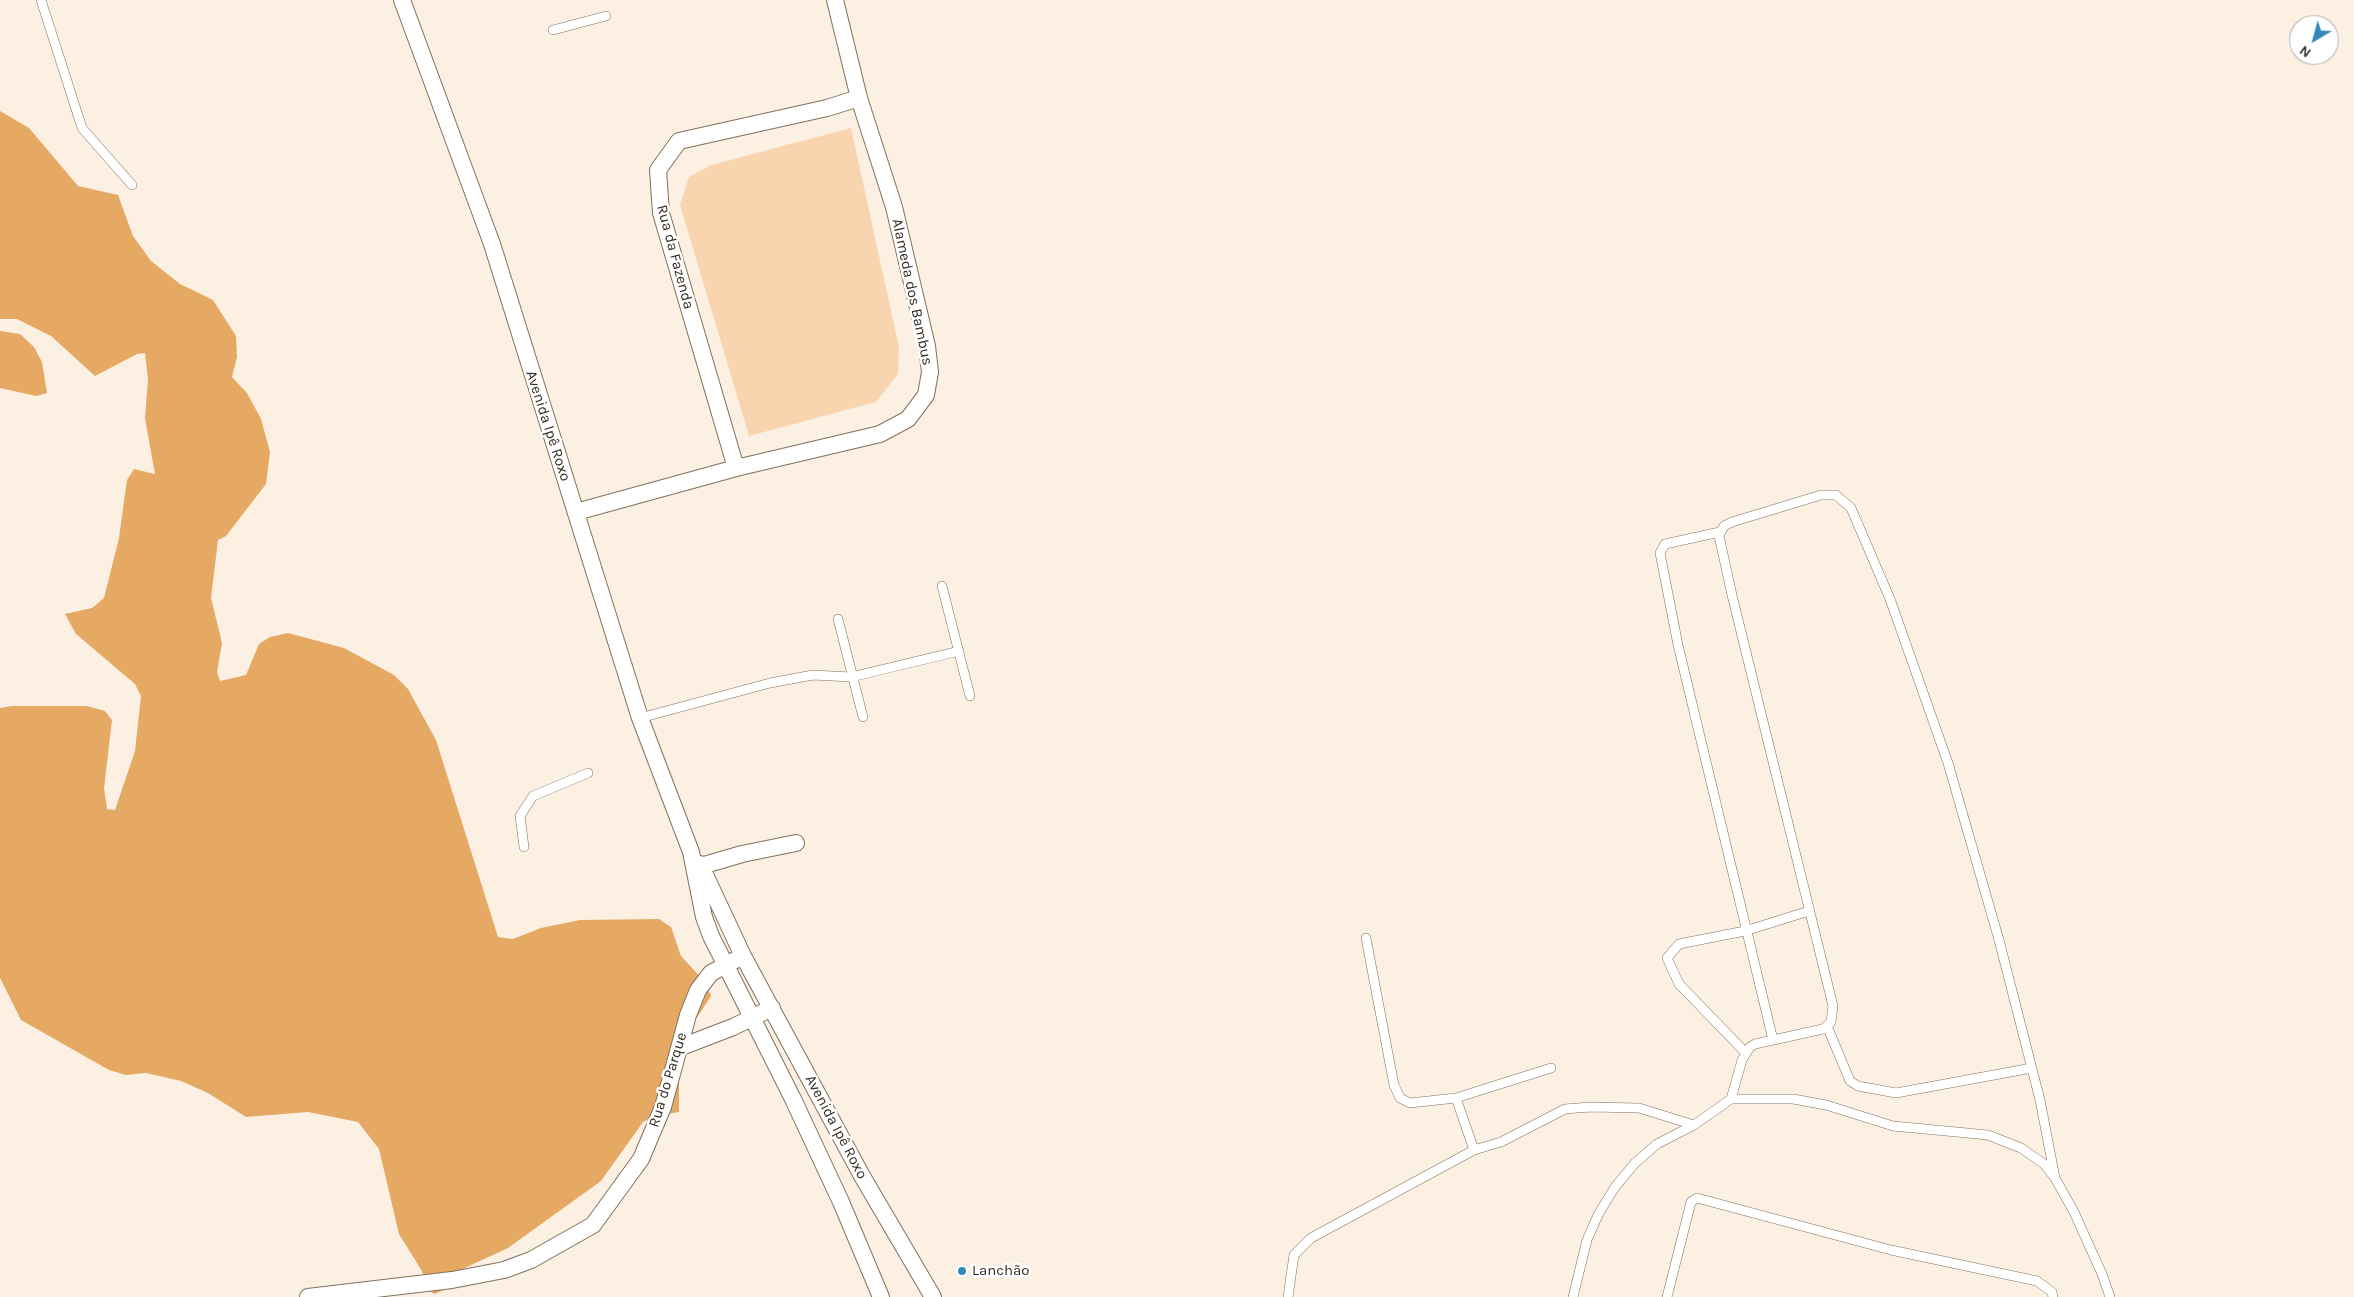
<!DOCTYPE html>
<meta charset="utf-8">
<style>
body{margin:0}
#map{position:relative;width:2354px;height:1297px;overflow:hidden;background:#fcf0e3;font-family:Karla,sans-serif}
canvas{display:block}
.north{position:absolute;left:2289px;top:15px;width:50px;height:50px;box-sizing:border-box;background:#fff;border:1px solid #adaba7;border-radius:50%;rotate:217deg;font-size:14px;font-weight:700;line-height:20px;text-align:center;color:#332c23}
.north::after{content:'';display:block;margin:auto;width:18px;height:22px;background:#3389b8;clip-path:polygon(50% 0,100% 100%,50% 72%,0 100%)}
</style>
<div id="map">
<canvas width="2354" height="1297"></canvas>
<div class="north">N</div>
</div>
<script>
const context = document.querySelector('canvas').getContext('2d');
context.lineJoin = 'round';
function fillPath(path, color) { context.fillStyle = color; context.fill(path, 'evenodd'); }
const shape = rows => new Path2D(rows.map(r => 'M' + r).join(''));
function strokePath(path, color, width, dash) { context.strokeStyle = color; context.lineWidth = width; context.lineCap = dash ? 'butt' : 'round'; context.setLineDash(dash || []); context.stroke(path); }
function label(font, color, halo, rows, align = 'center') {
  context.font = font + ' Karla,sans-serif'; context.lineWidth = 5; context.setLineDash([]); context.textBaseline = 'middle'; context.strokeStyle = halo; context.fillStyle = color; for (const [text, x, y, turn = 0] of rows) {
    context.save(); context.translate(x, y); context.rotate((+turn || 0) * Math.PI / 180); context.textAlign = isNaN(turn) ? turn : align; if (halo) context.strokeText(text, 0, 0); context.fillText(text, 0, 0); context.restore();
  }
}
fillPath(shape([
 [851,128,899,347,898,374,876,402,749,436,680,205,689,177,711,165]
]), '#f9d5af');
fillPath(shape([
 [0,111,29,128,78,186,118,195,133,236,151,261,180,284,213,300,236,336,237,357,232,377,247,393,261,419,270,452,266,484,226,536,218,540,211,598,222,643,217,672,220,681,246,675,259,644,270,637,288,633,344,648,394,675,408,689,436,740,498,937,513,939,541,928,580,920,659,919,671,927,681,956,705,982,711,996,694,1022,679,1072,679,1112,655,1116,643,1122,601,1181,508,1248,456,1272,444,1290,434,1294,428,1289,422,1271,399,1234,379,1149,358,1122,308,1112,246,1117,208,1093,181,1081,146,1073,126,1075,109,1070,21,1020,0,978,0,708,12,706,87,706,105,711,112,720,104,788,107,809,115,810,135,751,141,696,135,684,76,634,65,614,92,608,104,598,119,538,127,480,134,469,155,474,145,418,148,379,145,353,137,354,95,376,51,336,17,319,0,319],
 [0,331,20,334,34,347,42,362,47,393,36,396,0,388]
]), '#e5a964');
const service = shape([
 [41,0,82,128,132,185],
 [553,30,606,16],
 [1720,532,1665,544,1660,553,1678,645,1773,1040],
 [942,586,970,696],
 [838,619,863,717],
 [640,718,770,683,813,675,851,677,959,651],
 [524,847,520,816,533,796,588,773],
 [1366,938,1394,1085,1400,1098,1410,1103,1456,1098,1551,1068],
 [1827,1026,1850,1081,1858,1086,1896,1093,2032,1068],
 [1745,1052,1679,984,1667,958,1679,944,1745,931,1809,911],
 [1456,1098,1474,1150,1501,1142,1565,1109,1590,1107,1639,1108,1694,1125,1731,1099,1793,1099,1826,1105,1893,1126,1988,1135,2021,1148,2044,1164,2055,1178,2074,1212,2102,1274,2110,1297],
 [1731,1099,1742,1060,1750,1047,1755,1044,1823,1029,1831,1022,1833,1006,1732,595,1719,536,1724,526,1732,522,1821,495,1836,495,1851,508,1890,599,1948,763,1999,940,2040,1100,2055,1178],
 [1288,1297,1294,1255,1311,1238,1474,1150],
 [1573,1297,1587,1240,1599,1213,1615,1187,1635,1163,1657,1144,1694,1125],
 [1667,1297,1691,1202,1697,1198,1891,1250,2037,1281,2052,1292,2053,1297]
]);
const minor = shape([
 [402,0,492,244,640,718,691,852,704,917,711,936,793,1099,841,1202,881,1297],
 [736,468,661,213,658,170,679,141,827,108,859,98],
 [576,512,736,468,880,434,908,419,926,395,930,372,927,346,894,207,859,98,835,0],
 [700,864,743,956,862,1176,933,1297],
 [701,866,742,854,796,843],
 [681,1047,733,1027,772,1008],
 [308,1297,452,1280,504,1270,531,1260,593,1225,641,1159,663,1107,688,1015,698,990,711,973,743,956]
]);
strokePath(service, '#82705c', 10);
strokePath(minor, '#82705c', 18);
strokePath(service, '#fff', 9);
strokePath(minor, '#fff', 16);
for (const [x, y, r, color] of [
 [962,1271,5,"#3389b8"]
]) { const dot = new Path2D(); dot.arc(x, y, r, 0, 2 * Math.PI); context.fillStyle = color; context.fill(dot); strokePath(dot, '#fff', 2); }
label('15px', '#332c23', '#fff', [
 ["Rua da Fazenda",675,257,75],
 ["Alameda dos Bambus",912,292,78],
 ["Avenida Ipê Roxo",548,426,72],
 ["Rua do Parque",668,1080,-73],
 ["Avenida Ipê Roxo",836,1127,62]
]);
label('15px', '#332c23', '#fff', [
 ["Lanchão",972,1271]
], 'left');
</script>
